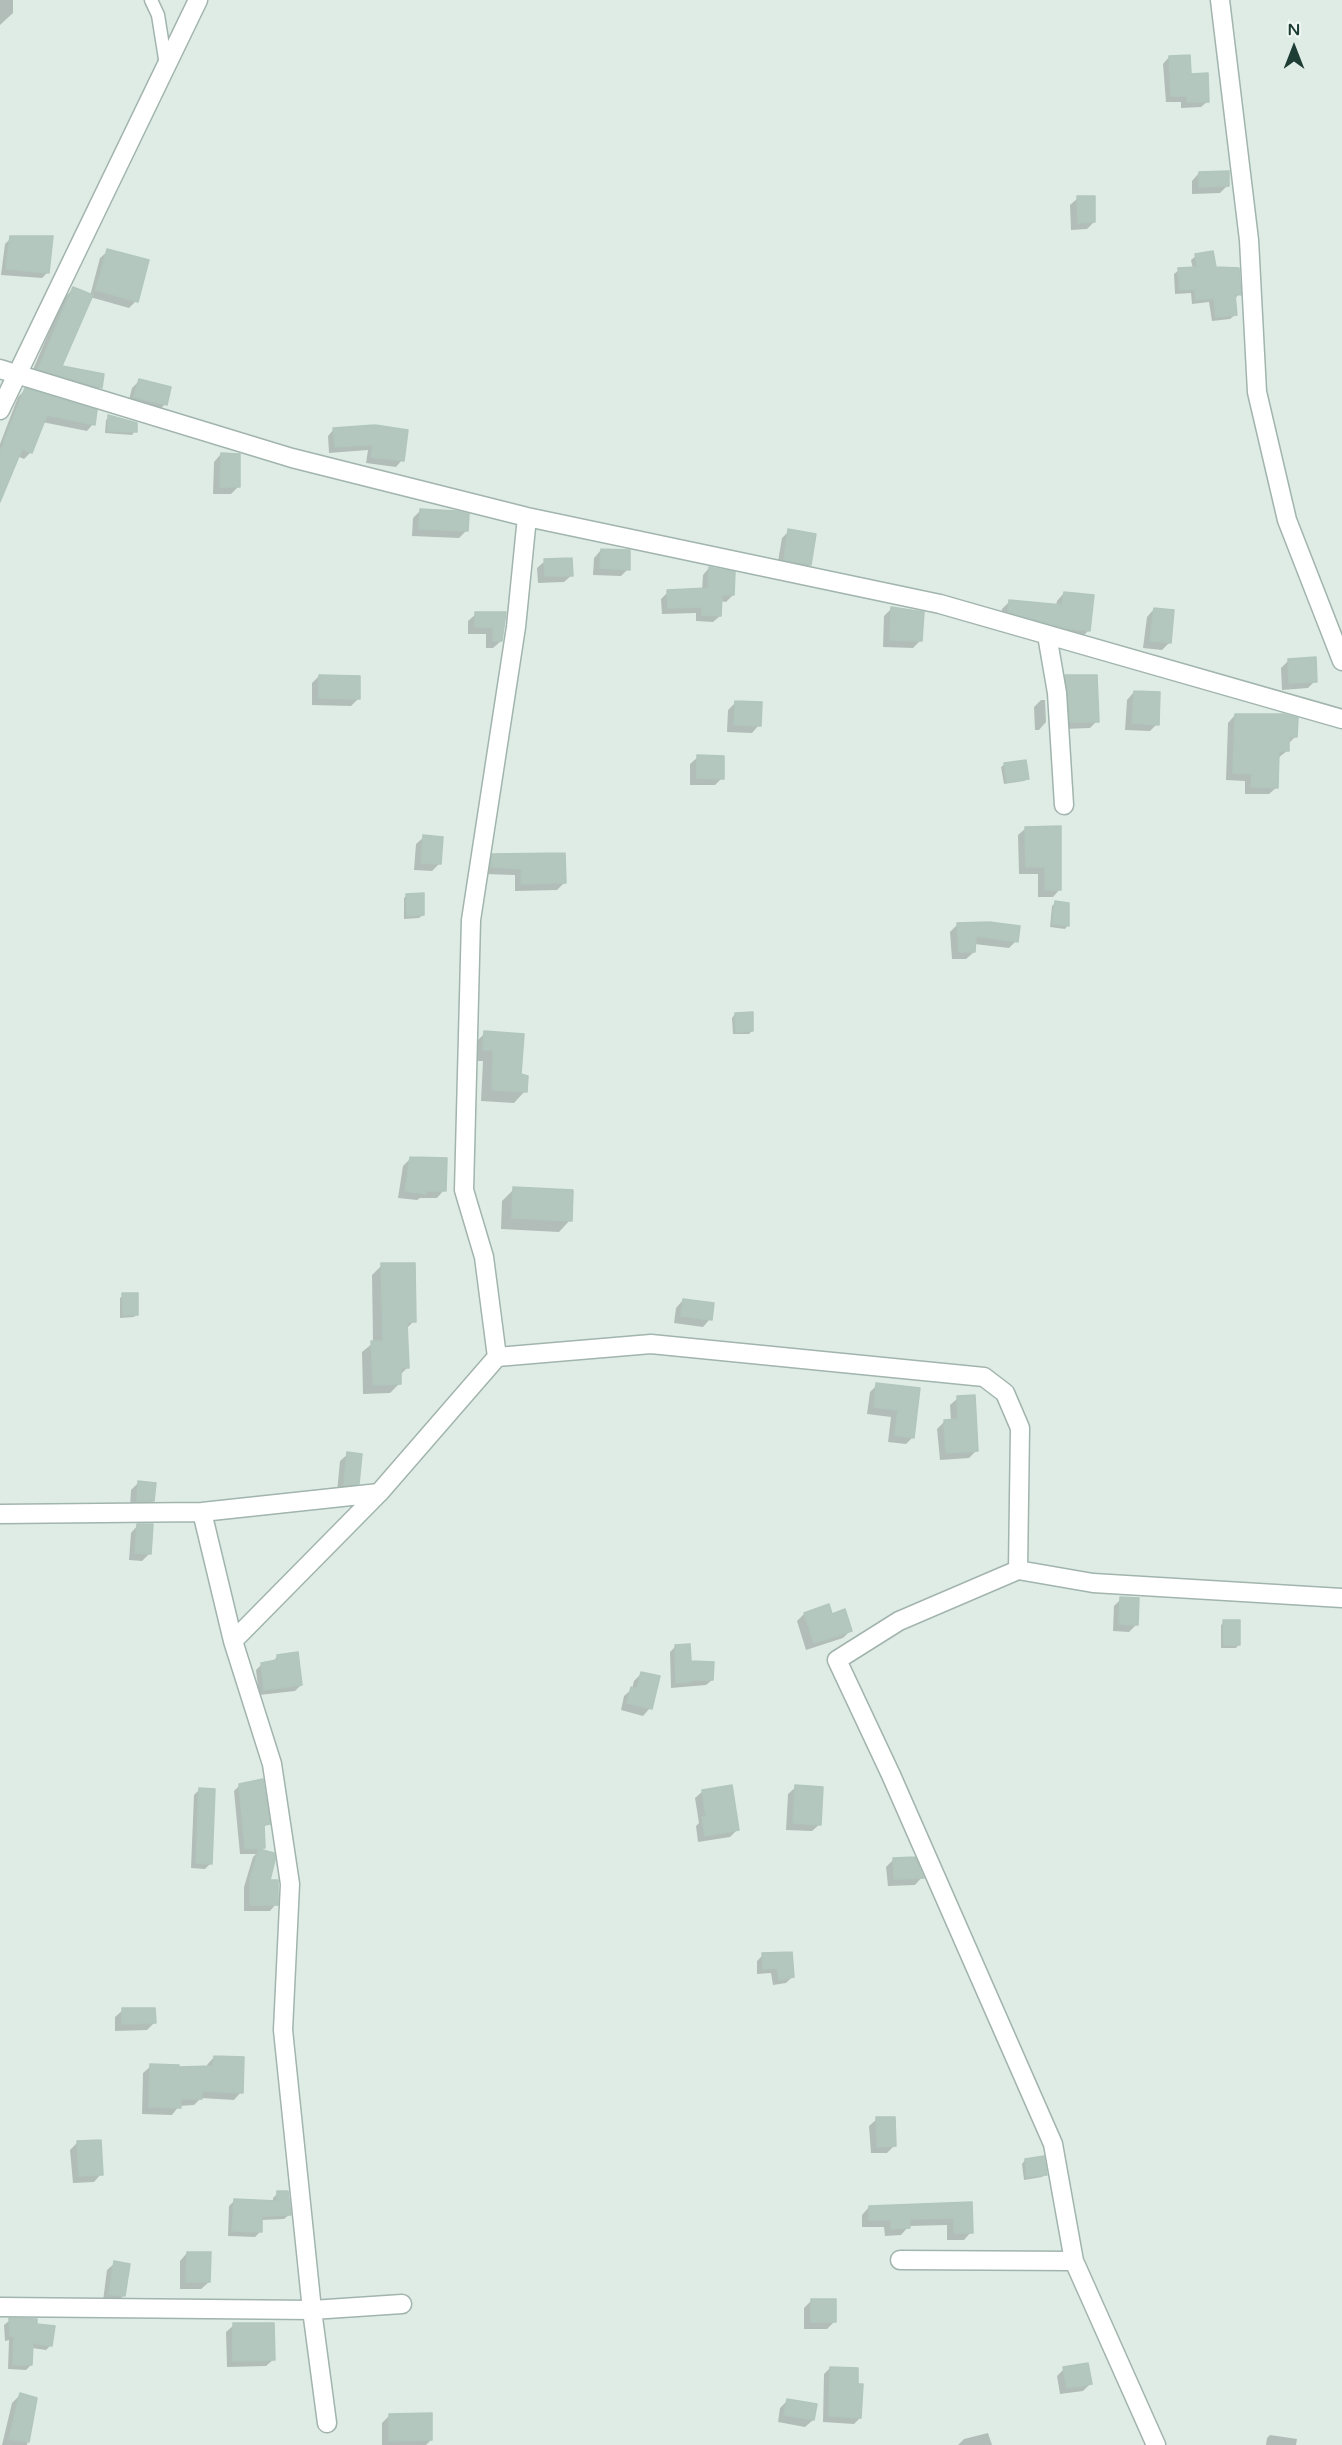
<!DOCTYPE html>
<style>
body{margin:0}
#map{position:relative;width:1342px;height:2445px;overflow:hidden;background:#dfece6;font-family:"Varela Round",sans-serif}
canvas{display:block}
.north{position:absolute;left:1264px;top:18px;width:60px;height:60px;-webkit-text-stroke:4px #f0f8f4;paint-order:stroke;rotate:0deg;font-size:16px;font-weight:700;line-height:24px;text-align:center;color:#1e3e35}
.north::after{content:'';display:block;margin:auto;width:21px;height:27px;background:#1e3e35;clip-path:polygon(50% 0,100% 100%,50% 72%,0 100%)}
</style>
<div id="map">
<canvas width="1342" height="2445"></canvas>
<div class="north">N</div>
</div>
<script>
const context = document.querySelector('canvas').getContext('2d');
context.lineJoin = 'round';
function fillPath(path, color) { context.fillStyle = color; context.fill(path, 'evenodd'); }
const shape = rows => new Path2D(rows.map(r => 'M' + r).join(''));
function strokePath(path, color, width, dash) { context.strokeStyle = color; context.lineWidth = width; context.lineCap = dash ? 'butt' : 'round'; context.setLineDash(dash || []); context.stroke(path); }
fillPath(shape([
 [0,0,13,0,13,13,0,25],
 [1169,57,1189,76,1208,101,1201,107,1181,108,1181,102,1166,102,1163,64],
 [1199,173,1228,185,1220,193,1192,194,1192,181],
 [1078,198,1094,222,1087,229,1071,230,1070,205],
 [11,238,48,272,42,278,1,275,5,244],
 [108,251,136,301,129,308,90,297,60,367,103,375,100,387,90,397,29,379,63,299,73,289,90,296,100,258],
 [1196,256,1215,268,1239,294,1234,300,1235,315,1230,319,1212,321,1209,302,1192,304,1191,293,1175,294,1174,274,1179,270,1193,269,1191,260],
 [139,381,165,404,158,412,128,404,132,388],
 [25,390,93,424,87,431,42,422,31,452,24,459,17,456,0,491,0,444,18,397],
 [109,417,135,431,132,435,105,433,106,420],
 [375,427,402,460,396,467,366,463,368,450,329,453,328,436,334,429],
 [221,454,238,487,231,494,213,494,214,462],
 [421,510,466,531,459,538,412,536,413,518],
 [789,531,810,565,802,572,777,567,782,538],
 [601,550,628,569,621,576,593,575,594,558],
 [545,561,572,575,564,582,538,583,537,568],
 [709,568,733,595,726,602,720,601,720,616,713,622,696,621,696,613,662,614,661,599,668,592,702,590,703,575],
 [1064,593,1089,630,1081,638,1001,619,1002,609,1009,602,1056,606,1057,601],
 [891,609,921,640,913,648,883,647,884,616],
 [1154,609,1169,643,1162,650,1143,648,1147,617],
 [476,614,504,614,501,641,493,648,486,648,486,634,468,634,468,621],
 [1289,660,1315,681,1308,688,1282,690,1281,668],
 [319,676,359,698,351,706,312,705,312,683],
 [1066,677,1097,721,1090,728,1063,729,1059,684],
 [1134,692,1157,724,1150,731,1125,730,1127,700],
 [1041,700,1045,700,1046,722,1039,730,1035,730,1034,707],
 [735,703,759,725,752,733,727,732,728,710],
 [1235,715,1295,737,1287,745,1287,751,1278,758,1277,787,1269,794,1245,794,1245,781,1226,780,1228,723],
 [698,757,722,778,715,785,690,785,690,764],
 [1005,764,1028,778,1024,781,1004,784,1001,767],
 [1026,828,1060,889,1053,897,1038,897,1038,874,1019,874,1018,835],
 [424,837,439,864,432,871,414,870,416,844],
 [493,856,564,883,557,890,515,891,515,875,484,874,486,863],
 [407,895,423,915,419,918,404,919,404,898],
 [1055,903,1068,925,1065,929,1050,927,1052,906],
 [958,924,1016,941,1009,948,974,944,974,952,966,959,952,959,950,932],
 [735,1014,752,1031,749,1034,733,1034,732,1018],
 [485,1033,525,1091,514,1103,481,1101,483,1061,472,1061,473,1045],
 [411,1158,444,1190,437,1198,420,1198,417,1200,398,1198,403,1166],
 [514,1189,570,1220,559,1232,501,1229,502,1201],
 [382,1265,414,1321,406,1329,408,1367,399,1376,400,1383,390,1393,363,1394,362,1352,373,1343,372,1275],
 [123,1295,137,1314,134,1317,120,1318,120,1298],
 [683,1300,710,1319,703,1327,674,1323,676,1308],
 [877,1385,918,1389,913,1437,906,1444,888,1442,891,1417,867,1414,870,1392],
 [958,1398,976,1451,969,1458,940,1460,937,1429,945,1421,951,1421,950,1405],
 [348,1454,358,1483,350,1491,337,1492,340,1461],
 [138,1483,153,1501,145,1508,130,1508,131,1490],
 [138,1525,149,1554,142,1561,129,1560,131,1533],
 [1121,1599,1137,1624,1129,1632,1113,1631,1114,1606],
 [804,1614,831,1615,850,1631,843,1638,806,1650,797,1621],
 [1224,1622,1239,1644,1236,1648,1221,1648,1221,1625],
 [676,1646,689,1663,712,1680,706,1685,671,1688,670,1652],
 [277,1657,301,1685,295,1691,259,1695,256,1670,262,1664,271,1663],
 [642,1673,650,1708,643,1716,621,1710,624,1696,632,1689,634,1681],
 [240,1785,268,1823,262,1829,263,1848,260,1851,268,1882,276,1904,270,1911,244,1911,244,1887,253,1857,256,1854,240,1854,234,1791],
 [796,1787,820,1824,812,1831,786,1830,788,1794],
 [199,1790,211,1863,205,1869,191,1868,194,1795],
 [703,1791,737,1830,730,1837,698,1842,696,1826,699,1823,695,1798],
 [894,1859,922,1877,915,1885,888,1886,886,1867],
 [763,1955,792,1977,786,1983,773,1985,771,1973,757,1974,757,1961],
 [123,2010,154,2023,147,2030,115,2031,115,2017],
 [214,2057,241,2092,234,2100,201,2098,194,2105,179,2106,172,2115,142,2114,143,2073,151,2066,207,2068,207,2065],
 [877,2119,895,2145,887,2153,871,2153,869,2126],
 [78,2142,101,2174,94,2182,73,2183,70,2150],
 [1025,2160,1045,2174,1042,2177,1024,2180,1022,2164],
 [278,2193,289,2215,284,2219,261,2220,260,2232,255,2237,228,2236,229,2206,234,2201,273,2202,273,2198],
 [970,2203,971,2232,964,2240,947,2240,947,2225,909,2226,901,2235,885,2236,884,2227,862,2227,862,2215,869,2207],
 [187,2253,209,2282,201,2289,180,2289,180,2261],
 [115,2263,123,2296,116,2303,103,2301,107,2270],
 [812,2300,834,2322,827,2329,804,2329,804,2308],
 [10,2320,36,2325,51,2345,46,2350,32,2348,31,2365,26,2370,8,2369,9,2340,5,2341,4,2325],
 [234,2325,274,2359,266,2366,227,2367,226,2332],
 [830,2368,860,2418,854,2424,823,2422,824,2374],
 [1064,2369,1090,2384,1083,2391,1060,2394,1057,2376],
 [20,2395,35,2399,27,2445,2,2445,12,2403],
 [788,2400,813,2420,805,2427,778,2422,780,2408],
 [390,2415,431,2440,426,2445,382,2445,382,2423],
 [988,2433,992,2445,958,2445,964,2439],
 [1270,2435,1297,2439,1296,2445,1266,2445,1267,2438]
]), '#0003');
const building = shape([
 [1190,55,1191,74,1208,73,1209,102,1187,102,1187,96,1171,96,1169,56,1190,55],
 [1229,171,1229,186,1199,187,1199,172,1229,171],
 [1077,196,1095,196,1095,222,1078,223,1077,196],
 [10,236,53,236,49,273,6,269,10,236],
 [107,249,149,260,138,302,96,290,107,249],
 [1213,251,1216,267,1239,268,1241,295,1235,294,1237,315,1216,317,1214,298,1196,300,1195,289,1180,290,1178,268,1197,267,1195,254,1213,251],
 [73,287,93,295,62,366,104,374,102,388,38,369,73,287],
 [139,379,171,387,167,405,134,397,139,379],
 [25,388,97,410,95,425,47,415,32,453,22,449,0,502,0,452,25,388],
 [108,415,137,423,137,432,108,431,108,415],
 [375,425,408,430,404,461,371,457,373,445,335,447,333,428,375,425],
 [221,453,240,454,240,487,220,487,221,453],
 [420,509,456,511,469,514,468,531,419,529,420,509],
 [788,529,816,534,811,565,784,560,788,529],
 [601,549,630,550,630,570,600,568,601,549],
 [572,558,573,576,545,576,544,559,572,558],
 [709,567,735,572,734,595,722,595,721,616,702,615,702,607,668,608,667,590,708,588,709,567],
 [1064,592,1094,595,1090,631,1065,628,1008,612,1009,600,1062,605,1064,592],
 [891,607,924,612,922,641,890,640,891,607],
 [1154,608,1174,610,1171,643,1150,641,1154,608],
 [475,612,506,612,502,641,493,641,493,628,475,627,475,612],
 [1316,657,1317,682,1289,683,1288,659,1316,657],
 [319,675,360,676,360,699,319,698,319,675],
 [1065,675,1097,675,1099,722,1070,722,1065,675],
 [1134,691,1160,692,1159,725,1132,723,1134,691],
 [735,701,762,702,761,726,734,725,735,701],
 [1235,714,1283,714,1298,718,1297,737,1289,737,1289,751,1279,751,1278,788,1251,787,1252,774,1233,773,1235,714],
 [697,755,724,756,724,779,697,778,697,755],
 [1026,760,1029,779,1007,782,1004,763,1026,760],
 [1061,826,1061,890,1045,890,1045,867,1026,867,1025,827,1061,826],
 [423,835,443,837,441,864,421,863,423,835],
 [565,853,566,883,521,884,522,869,491,867,492,854,565,853],
 [424,893,424,915,407,916,406,894,424,893],
 [1055,901,1069,903,1069,926,1052,924,1055,901],
 [989,922,1020,926,1018,942,976,936,975,952,959,952,957,923,989,922],
 [753,1012,753,1031,736,1032,735,1013,753,1012],
 [484,1031,524,1034,521,1074,528,1076,527,1092,492,1090,493,1050,483,1050,484,1031],
 [410,1157,447,1158,446,1191,427,1191,426,1194,405,1191,410,1157],
 [513,1187,573,1190,572,1221,512,1218,513,1187],
 [381,1263,415,1263,416,1322,407,1322,409,1368,401,1368,401,1384,373,1385,371,1341,383,1341,381,1263],
 [122,1293,138,1293,138,1315,123,1315,122,1293],
 [683,1299,714,1303,712,1320,681,1316,683,1299],
 [876,1383,920,1388,914,1438,895,1435,898,1410,874,1407,876,1383],
 [975,1395,978,1451,946,1453,944,1420,958,1419,957,1396,975,1395],
 [347,1452,362,1454,359,1484,344,1485,347,1452],
 [138,1481,156,1483,154,1501,137,1501,138,1481],
 [137,1524,153,1524,151,1554,135,1553,137,1524],
 [1120,1597,1139,1598,1138,1625,1119,1624,1120,1597],
 [829,1604,832,1614,845,1609,852,1631,814,1643,804,1613,829,1604],
 [1223,1620,1240,1620,1240,1645,1224,1645,1223,1620],
 [690,1644,691,1661,714,1662,713,1680,691,1680,691,1682,676,1683,675,1645,690,1644],
 [298,1652,302,1685,264,1690,261,1663,277,1660,277,1655,298,1652],
 [641,1672,660,1676,652,1709,627,1703,631,1687,637,1689,641,1672],
 [263,1779,270,1824,264,1825,265,1848,245,1849,239,1784,263,1779],
 [732,1785,739,1830,705,1836,702,1817,706,1817,702,1790,732,1785],
 [795,1785,823,1787,821,1825,793,1823,795,1785],
 [199,1788,215,1789,212,1864,196,1863,199,1788],
 [259,1849,274,1853,275,1860,270,1880,278,1880,278,1905,250,1905,250,1879,259,1849],
 [915,1857,924,1878,894,1879,893,1858,915,1857],
 [792,1952,794,1977,779,1980,777,1968,763,1969,762,1953,792,1952],
 [122,2008,155,2008,156,2023,122,2024,122,2008],
 [214,2056,244,2057,243,2093,202,2091,202,2099,181,2099,181,2108,149,2107,150,2064,179,2065,179,2067,213,2066,214,2056],
 [876,2117,895,2117,896,2146,877,2147,876,2117],
 [101,2140,103,2175,79,2176,77,2141,101,2140],
 [1044,2156,1047,2175,1027,2177,1025,2159,1044,2156],
 [277,2191,288,2191,291,2215,262,2216,262,2232,232,2231,234,2199,277,2201,277,2191],
 [972,2202,973,2233,954,2233,954,2218,910,2219,910,2228,891,2229,891,2220,869,2220,869,2206,972,2202],
 [187,2252,211,2252,210,2282,186,2282,187,2252],
 [114,2261,130,2264,125,2296,109,2294,114,2261],
 [811,2299,836,2299,836,2322,811,2322,811,2299],
 [9,2318,37,2319,37,2324,55,2326,52,2346,33,2343,32,2365,13,2365,14,2336,10,2336,9,2318],
 [233,2323,274,2323,275,2360,233,2361,233,2323],
 [1088,2363,1092,2384,1067,2388,1063,2367,1088,2363],
 [830,2367,858,2368,858,2384,863,2384,861,2418,829,2416,830,2367],
 [20,2393,37,2398,29,2442,9,2439,20,2393],
 [787,2399,817,2404,814,2420,784,2415,787,2399],
 [432,2413,432,2440,389,2441,389,2414,432,2413]
]);
fillPath(building, '#b4c7bf');
strokePath(building, '#b1c6bd', 1.5);
const lane = shape([
 [151,0,158,15,166,65]
]);
const street = shape([
 [1220,0,1249,240,1257,392,1287,520,1342,661],
 [0,369,292,458,527,517,940,604,1342,719],
 [0,410,198,0],
 [1047,635,1057,693,1064,805],
 [497,1357,484,1257,464,1190,471,920,516,627,527,517],
 [202,1512,233,1641,272,1764,290,1884,283,2030,312,2310,327,2423],
 [0,1514,202,1512,379,1493,497,1357,651,1344,984,1377,1005,1393,1020,1428,1018,1570,1093,1583,1342,1598],
 [1018,1570,899,1621,837,1660,891,1775,1053,2144,1074,2261,1156,2445],
 [233,1641,379,1493],
 [900,2260,1074,2261],
 [0,2307,312,2310,402,2304]
]);
strokePath(lane, '#a1b4ad', 15);
strokePath(street, '#a1b4ad', 21);
strokePath(lane, '#fff', 12);
strokePath(street, '#fff', 18);
</script>
